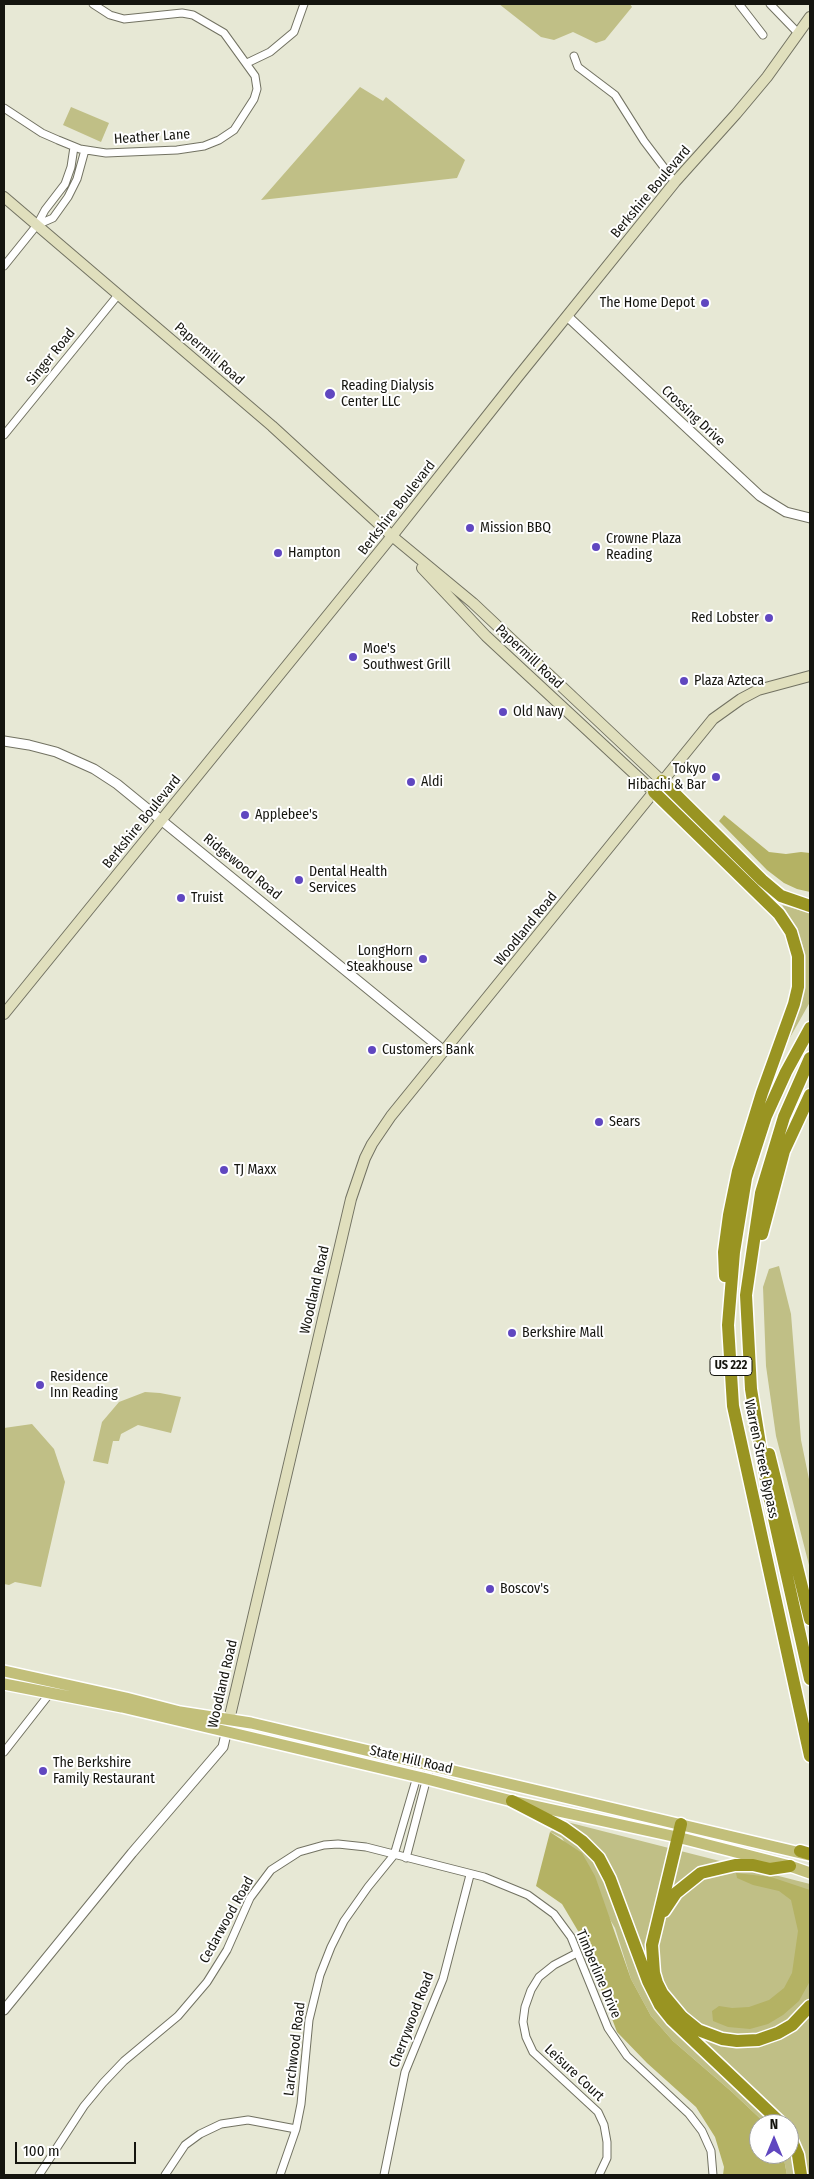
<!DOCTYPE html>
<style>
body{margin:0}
#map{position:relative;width:814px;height:2179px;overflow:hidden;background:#e7e8d5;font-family:"Fira Sans Condensed",sans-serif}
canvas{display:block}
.frame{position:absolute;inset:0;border:5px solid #15150f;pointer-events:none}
.north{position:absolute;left:749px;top:2114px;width:50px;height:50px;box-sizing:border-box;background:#fff;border:1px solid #a1a19f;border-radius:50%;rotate:0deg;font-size:14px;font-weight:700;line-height:20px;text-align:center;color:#15150f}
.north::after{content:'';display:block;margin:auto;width:18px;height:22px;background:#6047c0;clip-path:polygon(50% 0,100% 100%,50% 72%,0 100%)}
.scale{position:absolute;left:15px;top:2142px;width:121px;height:22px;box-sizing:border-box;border:2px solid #15150f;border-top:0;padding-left:6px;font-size:15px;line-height:18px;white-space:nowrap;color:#15150f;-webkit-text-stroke:4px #fff;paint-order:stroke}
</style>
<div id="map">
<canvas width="814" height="2179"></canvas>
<div class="frame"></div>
<div class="north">N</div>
<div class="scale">100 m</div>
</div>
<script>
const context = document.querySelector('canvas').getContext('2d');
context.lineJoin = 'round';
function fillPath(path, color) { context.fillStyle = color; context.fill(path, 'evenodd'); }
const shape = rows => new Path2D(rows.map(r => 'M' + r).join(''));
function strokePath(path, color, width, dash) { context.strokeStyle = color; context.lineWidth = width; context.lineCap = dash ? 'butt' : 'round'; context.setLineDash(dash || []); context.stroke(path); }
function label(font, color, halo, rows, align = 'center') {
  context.font = font + ' "Fira Sans Condensed",sans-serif'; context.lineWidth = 4; context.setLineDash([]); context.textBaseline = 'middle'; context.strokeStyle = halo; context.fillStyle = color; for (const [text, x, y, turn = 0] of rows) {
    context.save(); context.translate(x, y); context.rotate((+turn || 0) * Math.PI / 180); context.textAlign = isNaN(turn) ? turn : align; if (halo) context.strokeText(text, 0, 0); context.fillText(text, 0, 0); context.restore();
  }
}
fillPath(shape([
 [499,4,630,4,632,7,605,40,596,43,573,32,554,40,541,37],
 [360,87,383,101,386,97,465,160,457,178,261,200],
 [71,107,109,123,101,142,63,125],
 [782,905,810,913,810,1002,779,1057,802,997,805,963,803,947,797,929],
 [779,1266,791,1314,801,1440,810,1484,810,1569,776,1436,766,1366,763,1287,769,1269],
 [145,1392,160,1393,181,1397,171,1433,138,1425,121,1434,119,1441,113,1441,108,1464,93,1461,102,1422,119,1402],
 [32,1424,54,1449,65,1482,41,1587,15,1582,9,1585,4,1584,4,1428],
 [563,1821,810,1884,810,2175,787,2175,783,2154,789,2154,789,2124,766,2124,732,2092,673,2041,651,2016,631,1979,615,1928,562,1838,550,1832]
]), '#c0bf86');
fillPath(shape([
 [724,815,769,852,786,854,801,852,810,853,810,892,797,889,784,883,767,870,719,821],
 [550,1832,582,1853,595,1876,631,1979,651,2016,673,2041,732,2092,766,2124,759,2124,759,2154,783,2154,787,2175,723,2175,724,2167,715,2137,696,2107,647,2063,617,2032,581,1936,562,1904,536,1886],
 [736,1873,771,1877,810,1890,810,1981,799,2001,783,2015,768,2024,750,2029,728,2027,713,2021,712,2011,719,2006,732,2008,749,2007,769,2000,784,1988,792,1973,798,1931,791,1900,779,1891,753,1885,737,1878]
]), '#b4b264');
const minor = shape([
 [739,4,763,35],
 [770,4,798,33],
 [574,56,578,67,615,95,644,141,675,182],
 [247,63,270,52,294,32,304,4],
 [4,108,42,133,58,140,80,149,106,153,177,150,204,146,219,140,234,130,254,99,257,89,255,76,224,33,193,15,182,13,124,19,110,15,93,4],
 [37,225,53,218,68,197,77,179,85,150],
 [4,266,37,225,45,210,65,184,71,167,74,147],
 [4,435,118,295],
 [4,1752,51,1692],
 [406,1858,430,1766],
 [577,1953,554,1965,539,1977,531,1990,525,2007,523,2022,526,2037,533,2052,598,2112,604,2125,607,2142,607,2158,599,2175],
 [39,2175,84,2106,103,2083,124,2061,178,2016,207,1982,227,1950,250,1898,271,1870,299,1852,324,1845,338,1844,366,1847,484,1877,528,1895,554,1914,571,1937,608,2028,627,2056,689,2114,702,2131,711,2151,713,2175],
 [165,2175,185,2145,200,2134,221,2124,248,2120,296,2129],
 [280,2175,296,2129,301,2104,309,2020,320,1975,331,1947,344,1921,368,1887,394,1855,421,1763],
 [384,2175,405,2072,443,1979,470,1875]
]);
const tertiary = shape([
 [567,316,760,496,786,512,810,518],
 [4,741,29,745,56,752,94,769,117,784,444,1051],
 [4,2010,132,1853,223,1747,228,1725]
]);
const secondary = shape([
 [4,197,272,426,392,536,473,603,662,781],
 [422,568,486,636,654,792],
 [4,1014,392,536,517,378,675,182,736,114,767,77,810,17],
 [229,1720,351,1199,365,1158,372,1144,391,1116,713,719,741,699,758,690,810,676]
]);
const primary = shape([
 [4,1671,126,1698,180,1712,251,1723,809,1855],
 [4,1684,122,1707,427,1779,512,1801,677,1837,790,1866,810,1873]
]);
const motorway = shape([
 [662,781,762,880,781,896,810,906],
 [654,792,779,914,791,932,798,956,798,987,794,1004,762,1093,738,1171,729,1215,724,1252,725,1276],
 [810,1028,786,1072,766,1116,746,1178,734,1252,728,1325,733,1406,810,1756],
 [810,1058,784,1117,761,1193,746,1295,751,1389,767,1487,810,1679],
 [762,1234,784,1151,810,1095],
 [769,1454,810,1619],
 [512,1801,564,1828,582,1841,599,1858,610,1879,648,1981,660,2005,672,2020,782,2124],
 [681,1824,652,1945,654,1973,657,1983,662,1993,682,2017,698,2030,722,2039,737,2041,758,2040,778,2033,792,2025,810,2006],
 [800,1851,810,1854],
 [664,1911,676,1893,701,1873,735,1865,753,1865,770,1869,790,1866],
 [789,2134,798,2155,801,2175]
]);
strokePath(minor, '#727262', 9);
strokePath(tertiary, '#727262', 11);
strokePath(secondary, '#727262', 12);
strokePath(primary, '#fff', 14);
strokePath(motorway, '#fff', 15);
strokePath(minor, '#fff', 7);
strokePath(tertiary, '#fff', 9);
strokePath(secondary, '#e0dfbd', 10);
strokePath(primary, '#c2bf7a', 11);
strokePath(motorway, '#999422', 12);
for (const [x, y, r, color] of [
 [705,303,5,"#6047c0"],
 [330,394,6,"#6047c0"],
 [470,528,5,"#6047c0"],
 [596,547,5,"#6047c0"],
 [278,553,5,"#6047c0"],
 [769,618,5,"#6047c0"],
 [353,657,5,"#6047c0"],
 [684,681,5,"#6047c0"],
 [503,712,5,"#6047c0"],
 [716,777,5,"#6047c0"],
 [411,782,5,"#6047c0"],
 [245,815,5,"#6047c0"],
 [299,880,5,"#6047c0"],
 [181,898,5,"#6047c0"],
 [423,959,5,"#6047c0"],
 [372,1050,5,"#6047c0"],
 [599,1122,5,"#6047c0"],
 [224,1170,5,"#6047c0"],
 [512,1333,5,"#6047c0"],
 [40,1385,5,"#6047c0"],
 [490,1589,5,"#6047c0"],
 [43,1771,5,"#6047c0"]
]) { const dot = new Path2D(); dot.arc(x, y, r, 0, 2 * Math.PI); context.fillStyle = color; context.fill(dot); strokePath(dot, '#fff', 2); }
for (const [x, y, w] of [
 [731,1366,42]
]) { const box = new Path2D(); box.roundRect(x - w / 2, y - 9.5, w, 19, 4); context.fillStyle = '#fff'; context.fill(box); strokePath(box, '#15150f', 1); }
label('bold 12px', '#15150f', null, [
 ["US 222",731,1366]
]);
label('14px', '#15150f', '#fff', [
 ["Heather Lane",152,137,-4],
 ["Berkshire Boulevard",651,192,-50],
 ["Papermill Road",209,354,41],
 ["Singer Road",51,357,-51],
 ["Crossing Drive",693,416,43],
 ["Berkshire Boulevard",397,508,-52],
 ["Papermill Road",529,657,43],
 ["Berkshire Boulevard",142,822,-51],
 ["Ridgewood Road",242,867,39],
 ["Woodland Road",526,929,-51],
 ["Woodland Road",315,1290,-77],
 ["Warren Street Bypass",761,1459,78],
 ["Woodland Road",223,1684,-77],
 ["State Hill Road",411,1760,13],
 ["Cedarwood Road",227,1920,-61],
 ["Timberline Drive",598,1974,67],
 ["Cherrywood Road",412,2020,-69],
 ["Larchwood Road",295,2049,-83],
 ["Leisure Court",574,2073,43]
]);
label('14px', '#15150f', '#fff', [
 ["The Home Depot",695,303,"right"],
 ["Reading Dialysis",341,386],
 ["Center LLC",341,402],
 ["Mission BBQ",480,528],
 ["Crowne Plaza",606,539],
 ["Reading",606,555],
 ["Hampton",288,553],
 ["Red Lobster",759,618,"right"],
 ["Moe's",363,649],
 ["Southwest Grill",363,665],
 ["Plaza Azteca",694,681],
 ["Old Navy",513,712],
 ["Tokyo",706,769,"right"],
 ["Hibachi & Bar",706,785,"right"],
 ["Aldi",421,782],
 ["Applebee's",255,815],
 ["Dental Health",309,872],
 ["Services",309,888],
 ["Truist",191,898],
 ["LongHorn",413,951,"right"],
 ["Steakhouse",413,967,"right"],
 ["Customers Bank",382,1050],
 ["Sears",609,1122],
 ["TJ Maxx",234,1170],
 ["Berkshire Mall",522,1333],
 ["Residence",50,1377],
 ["Inn Reading",50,1393],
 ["Boscov's",500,1589],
 ["The Berkshire",53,1763],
 ["Family Restaurant",53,1779]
], 'left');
</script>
